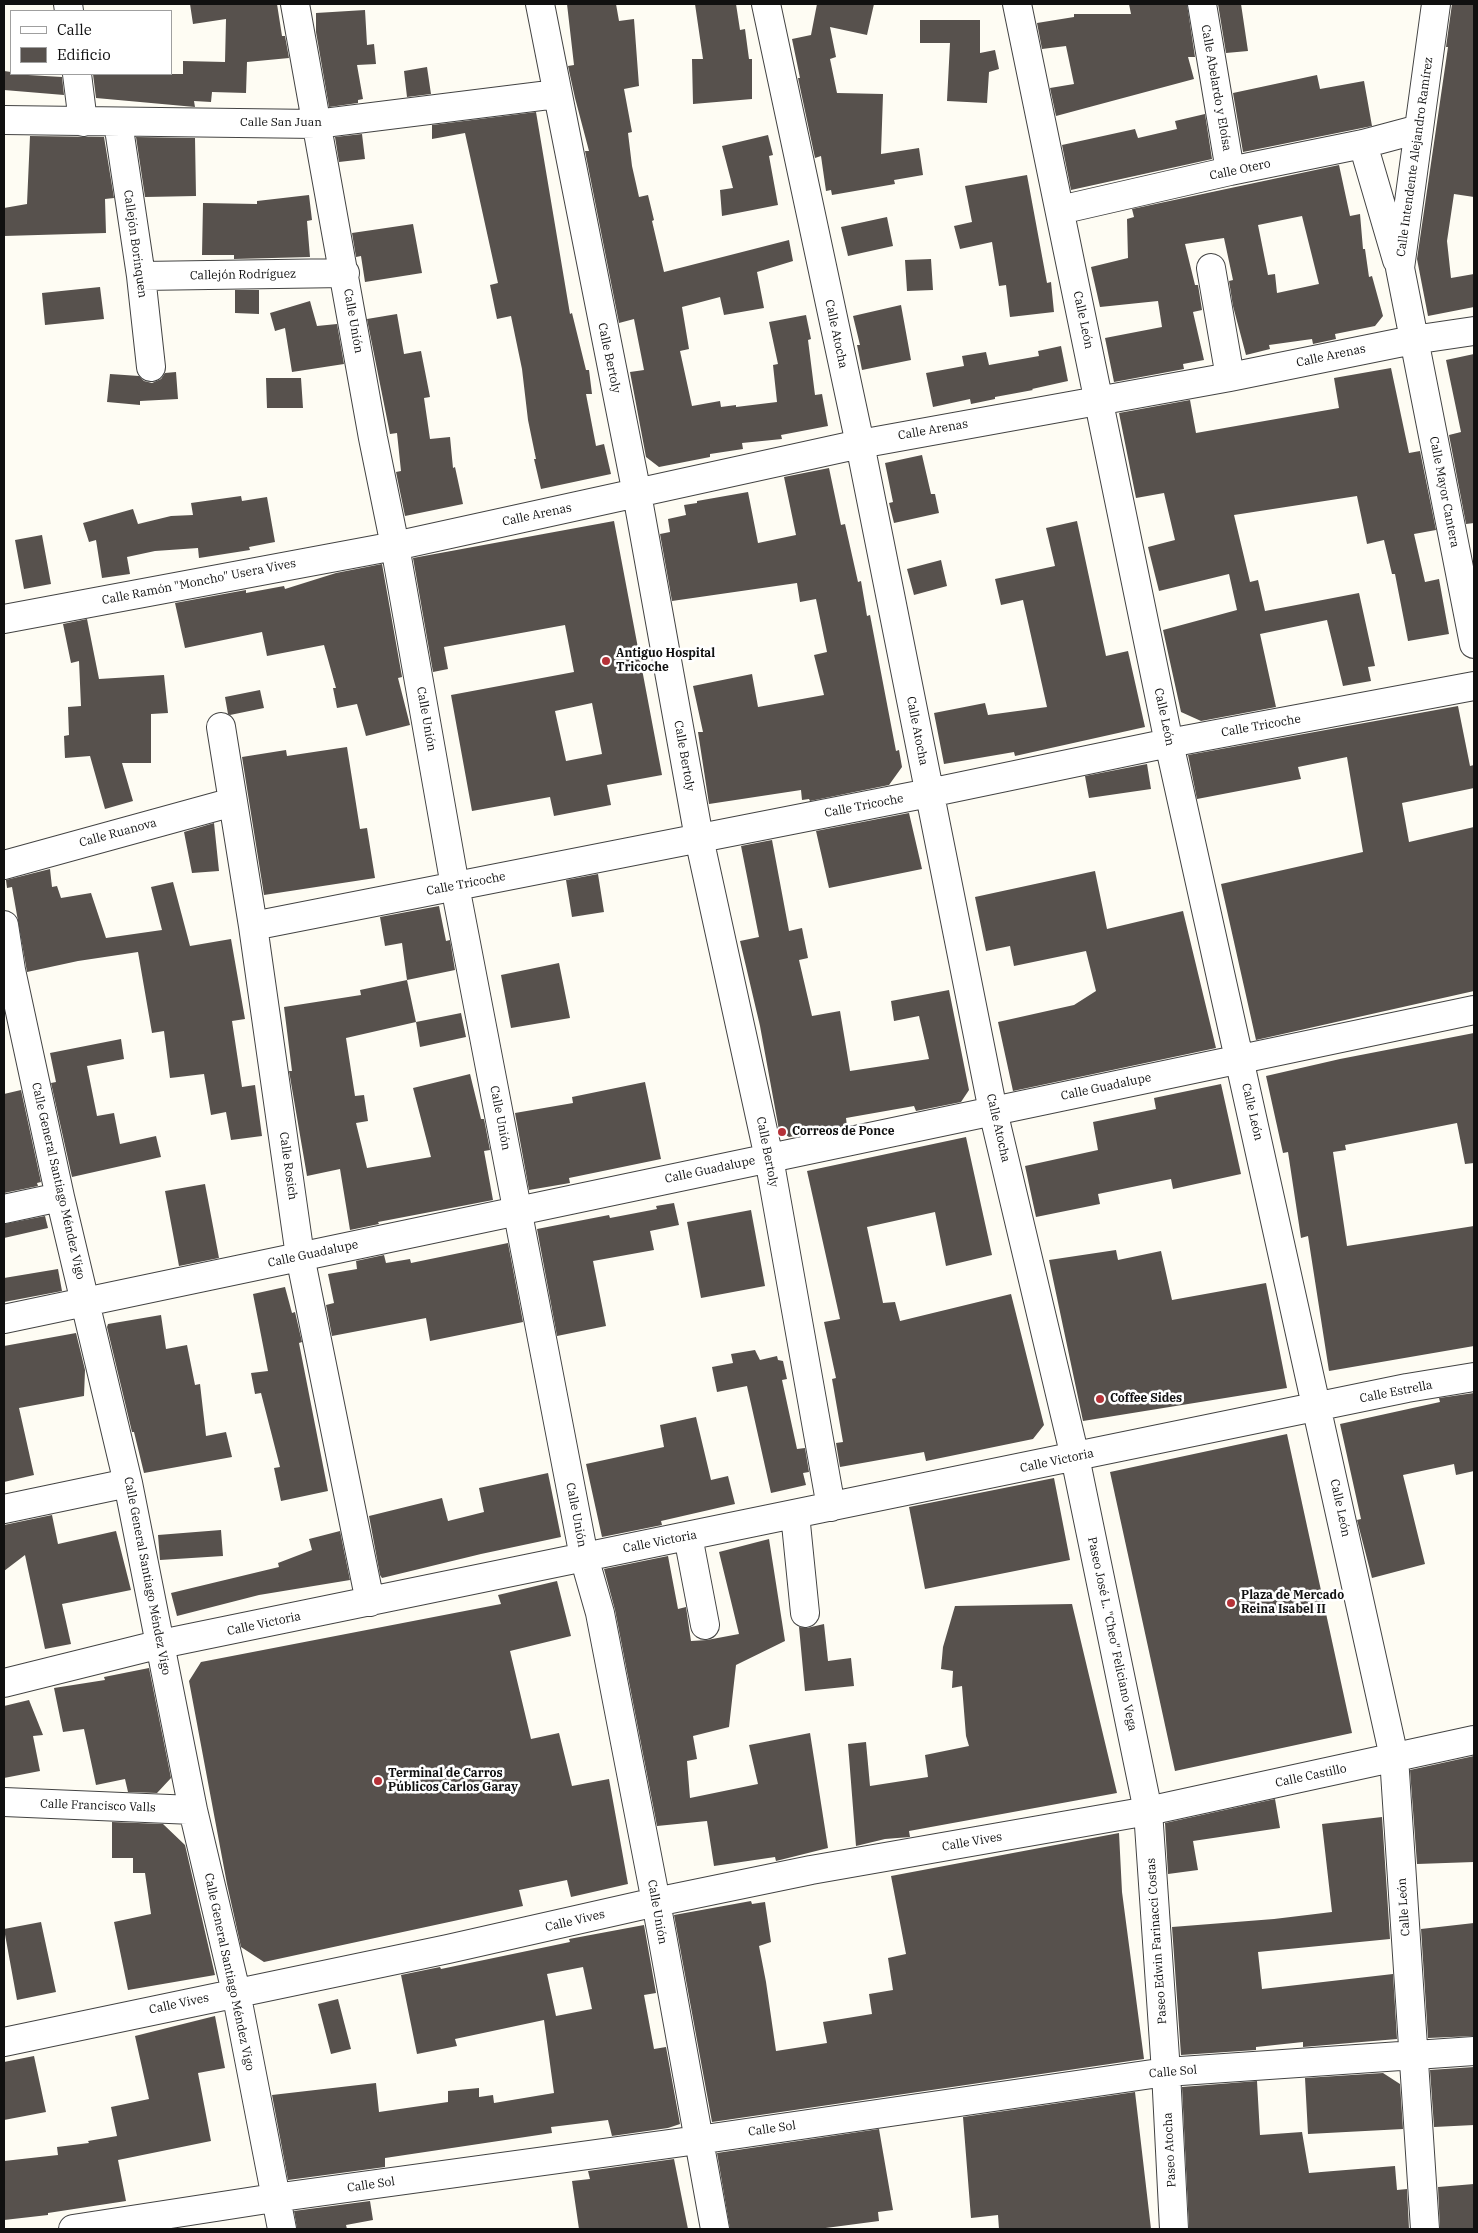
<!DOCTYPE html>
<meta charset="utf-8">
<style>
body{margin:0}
#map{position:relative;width:1478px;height:2233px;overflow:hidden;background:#fefcf3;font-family:"IBM Plex Serif",serif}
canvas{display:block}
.frame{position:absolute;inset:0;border:5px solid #101010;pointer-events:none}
.legend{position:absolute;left:10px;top:10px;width:162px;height:65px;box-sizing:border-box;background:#fff;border:1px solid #9f9f9f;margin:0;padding:6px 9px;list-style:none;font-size:15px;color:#101010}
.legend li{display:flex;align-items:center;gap:10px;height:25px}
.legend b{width:25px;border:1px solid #9f9f9f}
</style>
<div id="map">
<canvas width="1478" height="2233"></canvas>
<div class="frame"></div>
<ul class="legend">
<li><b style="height:6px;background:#fff"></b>Calle</li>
<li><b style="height:14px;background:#57514d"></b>Edificio</li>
</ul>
</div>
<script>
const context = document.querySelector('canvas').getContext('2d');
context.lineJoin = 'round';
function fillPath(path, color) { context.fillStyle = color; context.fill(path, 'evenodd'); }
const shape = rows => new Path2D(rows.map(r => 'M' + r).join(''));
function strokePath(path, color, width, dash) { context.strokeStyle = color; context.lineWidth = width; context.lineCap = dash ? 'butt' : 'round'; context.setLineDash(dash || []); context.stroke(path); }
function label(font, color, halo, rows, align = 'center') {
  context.font = font + ' "IBM Plex Serif",serif'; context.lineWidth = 5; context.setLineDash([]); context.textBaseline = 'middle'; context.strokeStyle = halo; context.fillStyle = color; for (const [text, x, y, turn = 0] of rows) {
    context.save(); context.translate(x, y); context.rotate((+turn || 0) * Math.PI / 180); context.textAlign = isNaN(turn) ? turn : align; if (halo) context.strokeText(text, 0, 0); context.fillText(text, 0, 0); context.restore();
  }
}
fillPath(shape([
 [190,4,277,4,282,36,285,36,289,58,247,62,246,93,212,92,211,102,194,101,195,107,96,98,93,74,183,74,183,61,225,62,226,19,193,24],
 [567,4,616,4,619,21,634,19,639,86,624,89,632,132,628,133,632,166,639,197,648,195,654,220,652,221,664,272,789,240,793,261,757,272,764,308,724,315,720,297,682,307,689,349,680,351,692,406,720,401,721,407,736,405,736,407,777,402,773,365,778,364,769,322,806,315,811,339,808,340,815,395,822,394,828,426,781,435,782,439,742,443,743,449,710,454,710,457,659,467,646,457,630,372,644,370,634,319,619,323,585,151,589,151,575,98,568,66,574,65],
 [695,4,736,4,740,30,745,29,749,59,752,59,752,99,693,104,692,59,703,59],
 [817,4,874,4,867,35,830,27,836,57,830,59,837,93,883,94,881,154,919,148,923,175,894,180,895,184,832,195,831,190,826,191,821,156,815,158,798,78,800,78,792,39,811,35],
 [1129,4,1187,4,1195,57,1188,57,1194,79,1056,116,1050,88,1074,84,1066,46,1042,49,1037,23,1074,17,1074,14,1131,14],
 [1218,4,1241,4,1248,51,1226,53],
 [1452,4,1474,4,1474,197,1454,194,1447,241,1451,278,1474,274,1474,307,1428,316,1417,259,1448,47,1446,47],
 [365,10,367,45,374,44,376,64,357,65,363,99,358,100,358,103,329,107,316,32,316,13],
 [920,20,980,20,980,53,995,50,999,69,989,72,987,103,947,101,950,43,920,43],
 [427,67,431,94,407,97,404,71],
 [4,71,11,72,11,74,62,77,64,95,4,90],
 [1317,75,1320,89,1364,81,1372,126,1243,152,1233,93],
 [536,112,570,314,572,313,586,370,589,370,592,394,586,394,596,446,604,444,611,474,541,489,534,459,536,459,528,420,522,369,511,316,497,319,490,285,498,283,465,133,432,139,432,125],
 [1205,114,1212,159,1071,190,1062,145,1135,129,1138,138,1177,129,1175,121],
 [362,134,365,159,339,162,335,137],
 [768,135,773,155,769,156,778,205,722,216,720,190,733,188,722,146],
 [30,136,104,137,114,198,105,199,106,233,4,236,4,208,27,204],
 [136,137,195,138,196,196,145,197],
 [1339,165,1350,216,1360,214,1363,249,1365,249,1369,277,1372,276,1383,316,1375,326,1335,334,1336,339,1313,344,1312,339,1269,345,1270,349,1246,355,1233,306,1229,281,1233,280,1224,238,1185,244,1195,285,1198,285,1202,310,1193,312,1204,360,1183,364,1184,369,1114,382,1105,338,1162,327,1158,301,1100,307,1091,267,1128,258,1127,219,1134,217,1132,209],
 [1302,216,1319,284,1277,293,1275,274,1268,275,1258,225],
 [1027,175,1047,283,1051,282,1054,312,1010,317,1006,285,999,286,992,242,960,249,954,226,972,222,965,186],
 [309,195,312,220,307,221,310,257,234,259,234,255,202,255,203,203,257,204,257,201],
 [887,217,893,246,848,256,841,227],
 [413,224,422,273,365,282,361,256,356,257,352,233],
 [931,259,933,290,907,291,905,260],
 [100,287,104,319,45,325,42,293],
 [235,290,259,290,259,314,235,313],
 [310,301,317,326,337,324,344,364,292,372,285,328,275,331,270,313],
 [901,305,911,360,862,370,857,345,860,345,853,316],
 [397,314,404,354,421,351,430,397,424,398,430,439,450,437,453,468,455,467,463,504,405,516,396,472,401,471,397,433,390,434,367,319],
 [1061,346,1068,381,1032,389,1033,390,995,397,995,399,971,404,970,399,933,407,926,373,964,366,962,356,986,352,989,365,1039,356,1038,351],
 [1474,354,1474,523,1466,524,1449,435,1461,432,1446,360],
 [1391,368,1409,453,1420,451,1436,530,1414,534,1425,582,1439,579,1449,634,1408,641,1395,574,1392,574,1384,540,1367,544,1357,496,1234,515,1250,582,1258,580,1265,611,1359,593,1375,666,1368,667,1371,681,1343,686,1327,620,1260,634,1276,707,1201,721,1181,712,1163,630,1237,610,1229,574,1159,591,1148,547,1175,540,1164,493,1136,498,1119,413,1190,400,1196,433,1339,408,1334,378],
 [176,372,178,399,140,401,140,405,107,402,110,374,139,376,144,381,152,383,161,379,165,373],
 [266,378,301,378,303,408,267,408],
 [922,455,931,494,935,494,939,513,894,523,889,503,893,502,885,463],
 [829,468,841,525,845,524,858,582,861,581,867,616,870,615,896,751,899,750,902,767,889,785,810,801,809,799,802,800,801,790,709,804,698,732,703,732,693,686,752,674,758,707,824,695,814,655,827,652,816,599,800,602,797,583,672,601,660,534,670,532,668,519,686,515,684,505,697,503,697,501,748,492,758,543,796,535,784,477],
 [241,496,242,501,267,497,275,542,249,547,250,550,199,558,198,548,155,551,127,557,130,574,102,578,96,540,89,542,83,523,133,509,138,524,171,516,193,515,191,503],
 [614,521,662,775,607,785,611,805,554,816,550,797,472,811,451,695,574,672,565,625,444,647,448,669,433,672,413,558],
 [592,703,602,754,566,761,555,711],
 [1077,521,1106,656,1128,651,1145,727,1015,756,1014,752,944,764,934,713,985,703,988,715,1047,707,1023,600,1001,605,995,579,1055,566,1046,528],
 [42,535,51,584,24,589,15,540],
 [941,560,947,586,914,595,907,569],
 [382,564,402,677,398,678,410,725,366,736,357,704,337,708,333,688,336,688,324,645,267,656,262,632,185,648,175,603,246,590,246,593,284,586,285,589,336,573],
 [87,619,99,679,164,675,168,713,151,714,151,763,122,763,133,801,105,809,90,756,65,758,64,736,69,735,68,707,81,706,79,661,71,663,63,624],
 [260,690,264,708,230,715,228,714,225,697],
 [1458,706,1470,766,1474,765,1474,788,1402,803,1409,842,1474,827,1474,991,1256,1040,1221,884,1363,852,1347,757,1298,767,1301,779,1197,799,1188,755],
 [347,747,360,829,367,828,375,878,264,895,242,757,286,750,287,756],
 [1147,764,1151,789,1089,798,1085,776],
 [909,813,922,869,829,888,816,831],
 [214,823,219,871,192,873,184,832],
 [772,840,789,931,802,928,808,958,799,960,812,1016,840,1011,850,1071,929,1059,919,1016,894,1021,891,1001,949,990,969,1090,961,1102,916,1111,914,1106,846,1118,847,1126,789,1137,779,1130,760,1026,740,941,759,937,741,846],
 [50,869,52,887,57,886,61,898,91,893,106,938,162,930,151,887,173,882,190,946,231,939,245,1019,232,1021,242,1087,255,1085,262,1136,231,1140,226,1112,211,1115,204,1074,170,1078,164,1031,152,1033,138,952,78,961,27,972,12,887,7,888,6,880],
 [1095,871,1107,929,1183,911,1216,1048,1013,1091,998,1022,1074,1005,1096,991,1086,951,1014,966,1010,946,986,951,975,897],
 [598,874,604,912,572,917,566,880],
 [439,906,446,941,450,940,455,970,407,980,402,943,385,946,380,917],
 [559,963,570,1018,511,1028,501,975],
 [407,980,416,1022,346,1038,355,1096,364,1095,368,1121,356,1123,367,1168,431,1157,413,1088,470,1074,481,1119,484,1119,490,1150,484,1151,493,1200,378,1222,379,1224,350,1230,340,1169,307,1176,289,1071,292,1071,284,1007,361,995,360,990],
 [461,1013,466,1037,420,1047,416,1022],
 [1474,1033,1474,1163,1465,1164,1457,1123,1345,1145,1346,1150,1333,1152,1347,1246,1474,1226,1474,1346,1329,1371,1308,1236,1301,1238,1288,1152,1283,1153,1266,1076,1340,1059],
 [121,1039,124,1059,87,1066,97,1116,114,1113,120,1144,156,1136,161,1157,72,1177,51,1083,56,1082,50,1053],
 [645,1082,661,1159,569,1178,570,1183,529,1190,515,1113,573,1103,572,1097],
 [1221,1084,1241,1174,1173,1189,1171,1179,1098,1194,1100,1204,1036,1217,1025,1166,1098,1150,1093,1122,1156,1109,1154,1098],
 [21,1090,41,1182,37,1183,38,1186,4,1193,4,1094],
 [966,1137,992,1255,946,1266,935,1212,867,1227,883,1303,895,1302,900,1321,1011,1294,1044,1425,1033,1439,926,1461,924,1452,840,1467,836,1443,843,1442,832,1379,836,1378,824,1322,840,1319,807,1171],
 [205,1184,219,1258,179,1266,165,1191],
 [674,1203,679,1225,650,1231,654,1250,593,1261,606,1326,557,1336,537,1229,609,1215,610,1218,657,1209,656,1206],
 [751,1210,765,1286,701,1298,687,1222],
 [45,1216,48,1228,4,1238,4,1224],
 [508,1243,523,1322,430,1341,426,1318,332,1336,326,1305,334,1303,328,1274,357,1269,356,1261,384,1255,386,1263,410,1259,411,1263],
 [1116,1250,1118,1260,1161,1251,1172,1300,1266,1283,1287,1388,1083,1421,1049,1260],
 [58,1269,62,1291,4,1302,4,1278],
 [285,1287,292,1313,295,1312,302,1342,299,1343,328,1491,281,1501,274,1468,280,1467,261,1393,255,1394,251,1373,268,1371,253,1294],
 [161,1315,166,1349,187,1345,195,1385,200,1384,206,1436,226,1432,232,1457,144,1473,134,1432,132,1432,107,1327,108,1324],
 [76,1333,85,1370,84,1396,19,1408,34,1475,4,1482,4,1346],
 [755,1350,760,1360,777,1356,778,1360,783,1361,787,1379,782,1380,797,1449,805,1448,809,1472,803,1473,806,1485,771,1493,747,1386,717,1392,712,1367,733,1363,731,1354],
 [1474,1393,1474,1471,1456,1475,1454,1464,1403,1475,1425,1564,1372,1578,1357,1520,1361,1519,1340,1424,1440,1402,1439,1398],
 [696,1417,711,1480,728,1476,735,1504,661,1521,662,1525,602,1537,586,1464,664,1447,660,1425],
 [1287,1434,1352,1733,1175,1771,1110,1472],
 [548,1473,561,1537,481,1554,382,1578,380,1575,369,1516,442,1498,448,1521,484,1512,479,1488],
 [1054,1478,1070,1560,925,1589,909,1507],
 [52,1515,58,1544,116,1531,131,1590,62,1604,71,1644,45,1649,25,1555,4,1571,4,1525],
 [221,1530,223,1556,160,1560,158,1535],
 [340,1531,350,1580,259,1595,177,1616,171,1593,279,1567,278,1563,312,1550,309,1539],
 [769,1539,785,1641,736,1665,729,1727,693,1736,697,1759,687,1761,690,1798,758,1784,749,1745,810,1733,828,1848,776,1861,775,1857,714,1866,707,1821,657,1826,615,1610,604,1569,668,1556,678,1609,686,1607,691,1641,707,1640,739,1634,719,1552],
 [557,1581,571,1636,510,1651,531,1739,559,1733,572,1786,609,1779,628,1884,571,1897,567,1880,519,1890,523,1906,264,1962,241,1947,227,1884,189,1681,201,1662,501,1604,498,1595],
 [1072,1604,1117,1793,909,1831,910,1837,885,1839,856,1846,848,1744,866,1742,870,1786,928,1777,925,1755,969,1746,966,1736,962,1686,952,1688,953,1671,941,1669,943,1647,955,1606],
 [824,1624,828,1661,851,1658,854,1686,805,1691,799,1627,807,1628],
 [149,1668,171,1778,157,1793,128,1792,125,1779,96,1785,84,1729,63,1732,54,1688,105,1680,104,1677],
 [29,1700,43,1735,33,1736,40,1771,4,1778,4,1706],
 [1474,1756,1474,1862,1417,1864,1410,1770],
 [1275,1799,1280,1828,1193,1841,1198,1870,1168,1874,1165,1823],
 [1382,1817,1390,1939,1258,1952,1262,1989,1393,1974,1397,2039,1303,2047,1303,2042,1256,2047,1256,2050,1181,2055,1172,1927,1274,1919,1332,1912,1322,1824],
 [112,1822,163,1824,185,1845,215,1975,128,1990,114,1922,151,1914,145,1873,133,1873,133,1858,112,1858],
 [1119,1833,1122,1892,1144,2059,712,2122,674,1915,751,1901,752,1904,765,1902,771,1942,759,1946,766,1982,776,2051,827,2043,823,2022,872,2014,869,1994,893,1990,888,1958,906,1954,891,1876],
 [41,1922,56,1992,17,2000,4,1929],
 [1474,1923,1474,2036,1428,2038,1421,1929],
 [644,1925,656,1993,644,1995,654,2049,666,2047,680,2124,668,2128,612,2136,608,2120,551,2127,552,2133,385,2158,385,2167,288,2180,272,2095,376,2083,379,2112,448,2102,448,2091,479,2088,479,2097,493,2095,494,2103,554,2093,544,2020,455,2039,457,2046,417,2054,401,1975,440,1967,441,1969,570,1942,569,1939],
 [583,1967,592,2009,556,2016,547,1974],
 [338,1999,351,2049,331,2054,318,2004],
 [215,2016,225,2068,198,2073,211,2141,118,2160,126,2201,48,2213,48,2215,4,2220,4,2161,58,2155,57,2147,89,2143,88,2141,117,2136,111,2107,149,2099,135,2036],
 [34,2056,46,2112,4,2120,4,2062],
 [1474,2067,1474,2125,1434,2127,1430,2070],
 [1383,2073,1400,2084,1403,2129,1308,2134,1305,2078],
 [1257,2081,1260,2135,1302,2132,1309,2173,1395,2166,1397,2190,1407,2189,1409,2229,1189,2229,1182,2087],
 [1135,2092,1151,2229,999,2229,998,2215,971,2218,963,2117],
 [879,2129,893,2210,878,2212,879,2221,818,2229,730,2229,717,2153],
 [674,2159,688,2229,579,2229,572,2181,590,2179,588,2171],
 [1474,2184,1474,2229,1440,2229,1438,2187],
 [370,2201,373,2220,346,2225,347,2229,297,2229,294,2211]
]), '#57514d');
const minor = shape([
 [68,4,69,11],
 [295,4,373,438,395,546,455,886,584,1557,600,1613,656,1902,715,2229],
 [540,4,637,494,699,838,769,1158,831,1507],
 [766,4,860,444,993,1111,1075,1457,1148,1811,1166,2072,1174,2229],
 [1017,4,1169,743,1394,1757,1425,2229],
 [1202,4,1230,171],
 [1436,4,1400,268,1474,644],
 [77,74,83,122],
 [4,120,316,124,557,94],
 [118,122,141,276,151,367],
 [1363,144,1397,260],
 [1060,210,1230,171,1363,144,1419,129],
 [1211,268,1230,377],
 [141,276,345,273],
 [4,619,395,546,860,444,1230,377,1413,340,1474,331],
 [221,727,253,926,300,1256,370,1602],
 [4,865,233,802],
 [4,925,11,970,60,1197,128,1483,193,1810,236,1992,282,2229],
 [253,926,929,793,1169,743,1474,686],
 [4,1209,60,1197],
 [4,1319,1474,1010],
 [4,1509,128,1483],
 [795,1514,805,1613],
 [688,1536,705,1625],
 [4,1683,161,1644,1407,1388,1474,1377],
 [4,1802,193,1810],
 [4,2042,448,1949,656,1902,811,1870,1148,1811,1474,1740],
 [73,2229,274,2198,698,2140,1166,2072,1474,2051]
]);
strokePath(minor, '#434343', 30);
strokePath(minor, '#fff', 28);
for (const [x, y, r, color] of [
 [606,661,5,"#b53238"],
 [782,1132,5,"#b53238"],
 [1100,1399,5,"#b53238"],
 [1231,1603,5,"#b53238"],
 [378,1781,5,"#b53238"]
]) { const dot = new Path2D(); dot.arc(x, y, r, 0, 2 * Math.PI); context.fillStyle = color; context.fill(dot); strokePath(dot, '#fff', 2); }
label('12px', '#101010', '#fff', [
 ["Calle Abelardo y Eloísa",1216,88,80],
 ["Calle San Juan",281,123],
 ["Calle Intendente Alejandro Ramírez",1415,157,-82],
 ["Calle Otero",1240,170,-12],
 ["Callejón Borinquen",135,244,82],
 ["Callejón Rodríguez",243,275,-1],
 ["Calle León",1083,320,78],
 ["Calle Unión",353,321,80],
 ["Calle Atocha",836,334,78],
 ["Calle Arenas",1331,356,-12],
 ["Calle Bertoly",609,358,78],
 ["Calle Arenas",933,430,-10],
 ["Calle Mayor Cantera",1444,492,79],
 ["Calle Arenas",537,515,-12],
 ["Calle Ramón \"Moncho\" Usera Vives",199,582,-11],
 ["Calle León",1164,717,78],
 ["Calle Unión",426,719,80],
 ["Calle Tricoche",1261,726,-10],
 ["Calle Atocha",917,731,79],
 ["Calle Bertoly",684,756,80],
 ["Calle Tricoche",864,806,-11],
 ["Calle Ruanova",118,833,-15],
 ["Calle Tricoche",466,884,-11],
 ["Calle Guadalupe",1106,1087,-12],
 ["Calle León",1252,1112,77],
 ["Calle Unión",500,1118,79],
 ["Calle Atocha",998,1128,77],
 ["Calle Bertoly",767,1152,79],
 ["Calle Rosich",288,1166,82],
 ["Calle Guadalupe",710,1170,-12],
 ["Calle General Santiago Méndez Vigo",58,1181,77],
 ["Calle Guadalupe",313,1254,-12],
 ["Calle Estrella",1396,1392,-11],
 ["Calle Victoria",1057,1461,-12],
 ["Calle León",1340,1508,78],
 ["Calle Unión",576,1515,79],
 ["Calle Victoria",660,1542,-11],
 ["Calle General Santiago Méndez Vigo",147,1576,79],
 ["Calle Victoria",264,1624,-12],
 ["Paseo José L. \"Cheo\" Feliciano Vega",1112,1634,78],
 ["Calle Castillo",1311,1776,-12],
 ["Calle Francisco Valls",98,1806,2],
 ["Calle Vives",972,1842,-10],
 ["Calle León",1404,1907,-94],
 ["Calle Unión",657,1912,80],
 ["Calle Vives",575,1921,-13],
 ["Paseo Edwin Farinacci Costas",1157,1941,-94],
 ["Calle General Santiago Méndez Vigo",229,1972,78],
 ["Calle Vives",179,2004,-12],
 ["Calle Sol",1173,2072,-5],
 ["Calle Sol",772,2129,-8],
 ["Paseo Atocha",1170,2150,-93],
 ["Calle Sol",371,2185,-8]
]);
label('bold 12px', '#101010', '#fff', [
 ["Antiguo Hospital",616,654],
 ["Tricoche",616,668],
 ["Correos de Ponce",792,1132],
 ["Coffee Sides",1110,1399],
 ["Plaza de Mercado",1241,1596],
 ["Reina Isabel II",1241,1610],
 ["Terminal de Carros",388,1774],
 ["Públicos Carlos Garay",388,1788]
], 'left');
</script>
